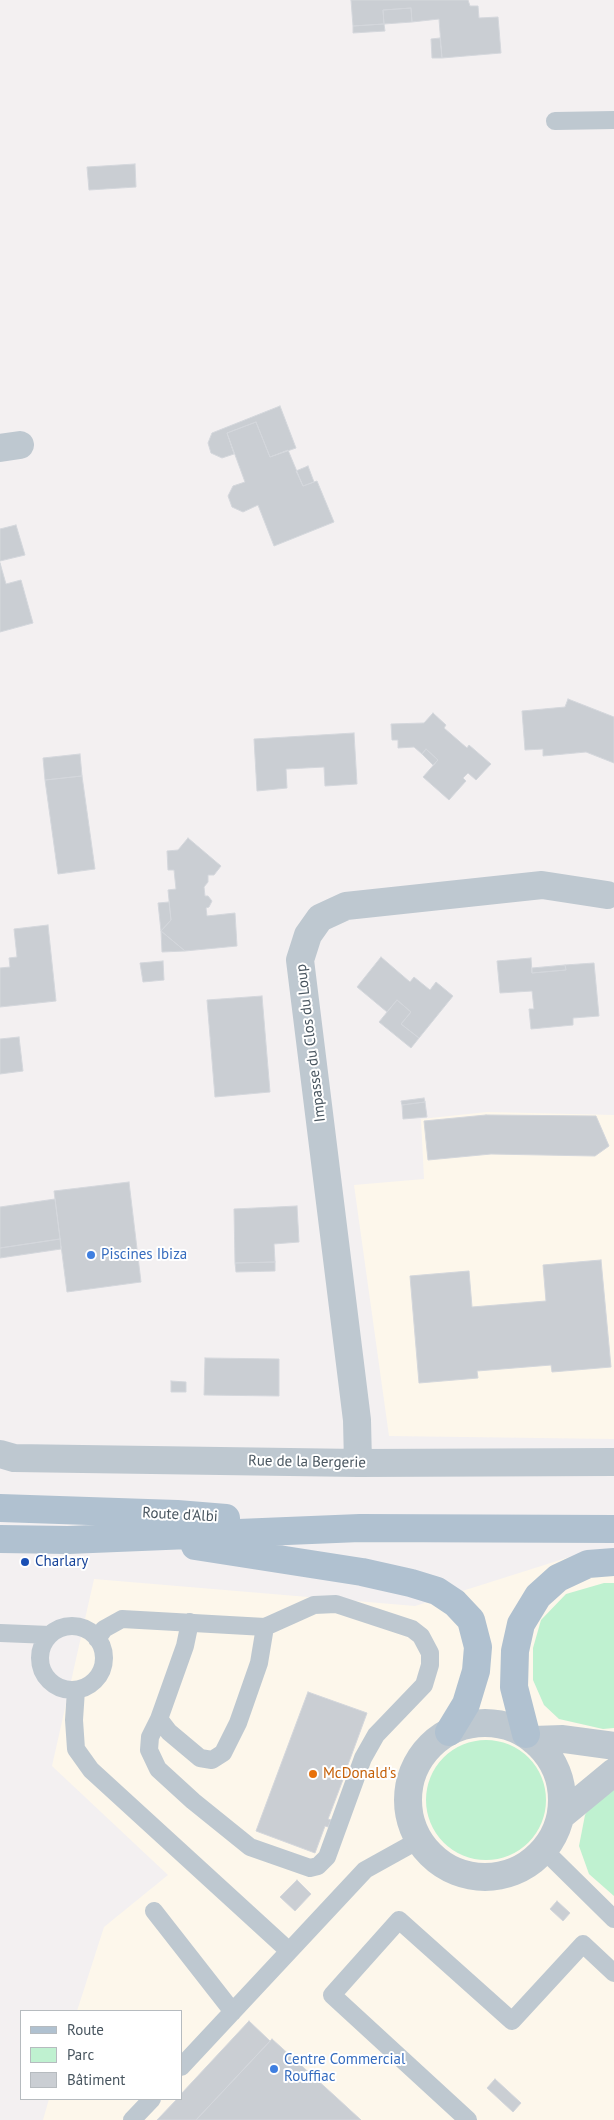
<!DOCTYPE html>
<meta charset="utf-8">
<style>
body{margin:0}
#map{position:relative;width:614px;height:2120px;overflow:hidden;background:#f3f0f1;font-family:"PT Sans",sans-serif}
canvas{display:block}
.legend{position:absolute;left:20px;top:2010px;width:162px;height:90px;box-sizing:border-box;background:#fff;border:1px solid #b6bbbf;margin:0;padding:6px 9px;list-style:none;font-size:15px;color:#48555f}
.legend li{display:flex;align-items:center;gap:10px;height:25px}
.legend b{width:25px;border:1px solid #b6bbbf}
</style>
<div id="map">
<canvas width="614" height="2120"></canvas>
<ul class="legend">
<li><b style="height:6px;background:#b0c1d0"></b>Route</li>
<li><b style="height:14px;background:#bff1d0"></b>Parc</li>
<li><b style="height:14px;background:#caced3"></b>Bâtiment</li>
</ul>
</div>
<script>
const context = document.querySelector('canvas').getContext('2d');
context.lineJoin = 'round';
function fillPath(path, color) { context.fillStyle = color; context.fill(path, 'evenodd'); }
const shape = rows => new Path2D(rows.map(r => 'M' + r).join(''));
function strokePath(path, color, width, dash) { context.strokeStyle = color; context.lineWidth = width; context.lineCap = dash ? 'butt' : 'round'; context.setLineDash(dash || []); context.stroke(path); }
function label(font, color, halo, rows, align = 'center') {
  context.font = font + ' "PT Sans",sans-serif'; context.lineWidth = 4; context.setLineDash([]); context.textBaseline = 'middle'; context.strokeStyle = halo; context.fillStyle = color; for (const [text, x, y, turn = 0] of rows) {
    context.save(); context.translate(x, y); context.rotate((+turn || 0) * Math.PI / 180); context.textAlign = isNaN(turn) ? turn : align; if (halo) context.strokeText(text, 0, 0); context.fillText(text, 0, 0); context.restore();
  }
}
fillPath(shape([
 [487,1112,614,1115,614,1439,389,1436,354,1185,424,1179,421,1119],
 [579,1554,614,1555,614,2120,43,2120,49,2099,181,2099,181,2011,77,2011,104,1927,168,1875,52,1766,94,1579,415,1606]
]), '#fdf7eb');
fillPath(shape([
 [604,1583,614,1583,614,1728,603,1729,559,1719,544,1705,533,1680,533,1648,541,1620,566,1594],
 '426 1800a60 60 0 1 1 120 0a60 60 0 1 1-120 0Z',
 [614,1780,614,1896,589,1874,579,1846,585,1815,606,1783]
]), '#bff1d0');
const building = shape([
 [351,0,468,0,470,6,478,6,479,18,498,17,501,53,442,58,439,19,412,22,411,8,383,10,384,24,353,26,351,0],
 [411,8,412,22,384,24,383,10,411,8],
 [384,24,385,31,353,33,353,26,384,24],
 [440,38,442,58,432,58,431,39,440,38],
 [135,164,136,187,89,190,87,167,135,164],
 [280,406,296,448,270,457,256,422,227,433,234,454,222,458,211,453,208,443,212,433,280,406],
 [256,422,270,457,288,450,303,486,317,481,334,522,274,546,258,505,243,512,232,507,228,496,233,486,245,482,227,433,256,422],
 [308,466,314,482,303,486,296,471,308,466],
 [16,525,25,555,0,561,0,529,16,525],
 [0,563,6,584,21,580,33,623,0,632,0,563],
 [568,699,614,717,614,763,586,752,543,756,543,749,525,750,522,711,565,707,568,699],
 [433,713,446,725,444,728,467,748,469,745,491,764,476,780,468,773,463,778,466,781,449,800,423,777,438,760,426,749,422,754,414,747,398,748,398,740,392,740,391,724,424,723,433,713],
 [354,733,357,784,325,786,324,767,286,769,287,788,257,791,254,739,354,733],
 [426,749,438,760,433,765,422,754,426,749],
 [80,754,82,776,45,780,43,758,80,754],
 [82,776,95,869,58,874,45,780,82,776],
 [188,838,221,866,214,875,208,875,208,882,204,887,205,896,208,896,212,901,209,907,206,908,207,916,235,913,237,946,185,951,161,931,171,920,168,890,176,889,174,870,168,870,167,851,178,850,188,838],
 [169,902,171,920,161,931,158,903,169,902],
 [48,925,56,1001,0,1007,0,968,10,967,9,958,17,957,14,929,48,925],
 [161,931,185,951,162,952,161,931],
 [381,957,410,982,414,977,430,990,436,982,453,996,419,1038,401,1024,411,1012,397,1000,387,1012,357,987,381,957],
 [531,958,532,973,566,970,565,965,594,963,599,1016,573,1018,573,1025,531,1029,529,1009,534,1009,532,991,500,993,497,961,531,958],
 [163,961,164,980,143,982,140,963,163,961],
 [565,965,566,970,532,973,532,968,565,965],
 [262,996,270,1092,215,1097,207,1000,262,996],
 [397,1000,411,1012,401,1024,419,1038,411,1048,379,1022,397,1000],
 [19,1037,23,1071,0,1074,0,1039,19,1037],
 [424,1098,425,1102,402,1105,401,1101,424,1098],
 [425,1102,427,1117,403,1119,402,1105,425,1102],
 [486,1115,596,1116,609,1146,595,1156,491,1154,428,1160,424,1121,486,1115],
 [129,1182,141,1282,67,1292,54,1191,129,1182],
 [55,1199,60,1239,0,1248,0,1207,55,1199],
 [297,1206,299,1242,274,1244,275,1262,235,1263,234,1209,297,1206],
 [60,1239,61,1249,0,1258,0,1248,60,1239],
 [601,1260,611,1367,552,1372,551,1365,477,1371,478,1378,419,1383,410,1276,469,1271,472,1307,546,1301,543,1265,601,1260],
 [275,1262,275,1271,236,1272,235,1263,275,1262],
 [205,1358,279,1359,279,1396,204,1395,205,1358],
 [171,1381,186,1382,186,1392,171,1392,171,1381],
 [308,1692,367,1713,346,1770,349,1771,346,1777,344,1777,328,1819,331,1820,328,1827,325,1826,315,1853,256,1831,308,1692],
 [297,1880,311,1894,295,1911,280,1897,297,1880],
 [557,1901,570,1913,563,1921,550,1909,557,1901],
 [249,2021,270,2041,196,2120,157,2120,177,2099,181,2099,181,2094,249,2021],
 [272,2039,336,2097,361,2120,196,2120,272,2039],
 [495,2079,521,2103,513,2112,487,2088,495,2079]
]);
fillPath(building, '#caced3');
strokePath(building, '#d4d7dc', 1);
strokePath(shape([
 [555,121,614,120],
 [190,1622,185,1646,159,1719,169,1732,200,1758,212,1760,223,1753,238,1723,259,1663,265,1627],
 '40 1658a32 32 0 1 1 64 0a32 32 0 1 1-64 0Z',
 [0,1633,50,1635],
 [97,1639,104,1629,122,1619,265,1627,314,1605,336,1604,412,1629,421,1636,430,1653,430,1665,424,1685,376,1735,363,1758,327,1857,318,1866,310,1868,250,1847,193,1801,158,1769,149,1750,150,1737,159,1719],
 [76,1690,74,1720,76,1749,91,1770,289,1951],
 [545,1851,614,1919],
 [154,1911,233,2012],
 [181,2067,365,1870,419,1840],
 [132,2120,152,2099],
 [468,2120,332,1995,399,1920,512,2021,583,1944,614,1973]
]), '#bec8d0', 18);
strokePath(shape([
 [0,448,20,445],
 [0,1454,14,1458,358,1463,614,1462],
 [358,1463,357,1420,300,960,308,935,320,918,346,906,542,885,607,895],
 '408 1800a77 77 0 1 1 154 0a77 77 0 1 1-154 0Z',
 [533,1740,563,1739,614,1746],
 [562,1815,614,1772]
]), '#bec8d0', 28);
strokePath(shape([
 [0,1508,177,1514,226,1518],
 [0,1539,68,1540,360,1528,614,1529],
 [195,1546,362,1572,411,1583,437,1591,455,1603,471,1620,478,1647,476,1671,466,1704,449,1732],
 [526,1734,514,1687,515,1651,521,1624,538,1596,558,1578,588,1564,614,1562]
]), '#b0c1d0', 28);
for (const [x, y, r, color] of [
 [91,1255,5,"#3f7fe0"],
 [25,1562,5,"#1a4fb4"],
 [313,1774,5,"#e8710a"],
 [274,2069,5,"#3f7fe0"]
]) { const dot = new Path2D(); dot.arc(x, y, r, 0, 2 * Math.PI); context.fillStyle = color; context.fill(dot); strokePath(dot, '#fff', 2); }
label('15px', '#48555f', '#fff', [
 ["Impasse du Clos du Loup",311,1043,-97],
 ["Rue de la Bergerie",307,1462,1],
 ["Route d'Albi",180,1515,3]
]);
label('15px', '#366cbe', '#fff', [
 ["Piscines Ibiza",101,1255],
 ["Centre Commercial",284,2060],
 ["Rouffiac",284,2077]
], 'left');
label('15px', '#164399', '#fff', [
 ["Charlary",35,1562]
], 'left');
label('15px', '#c56008', '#fff', [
 ["McDonald's",323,1774]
], 'left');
</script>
